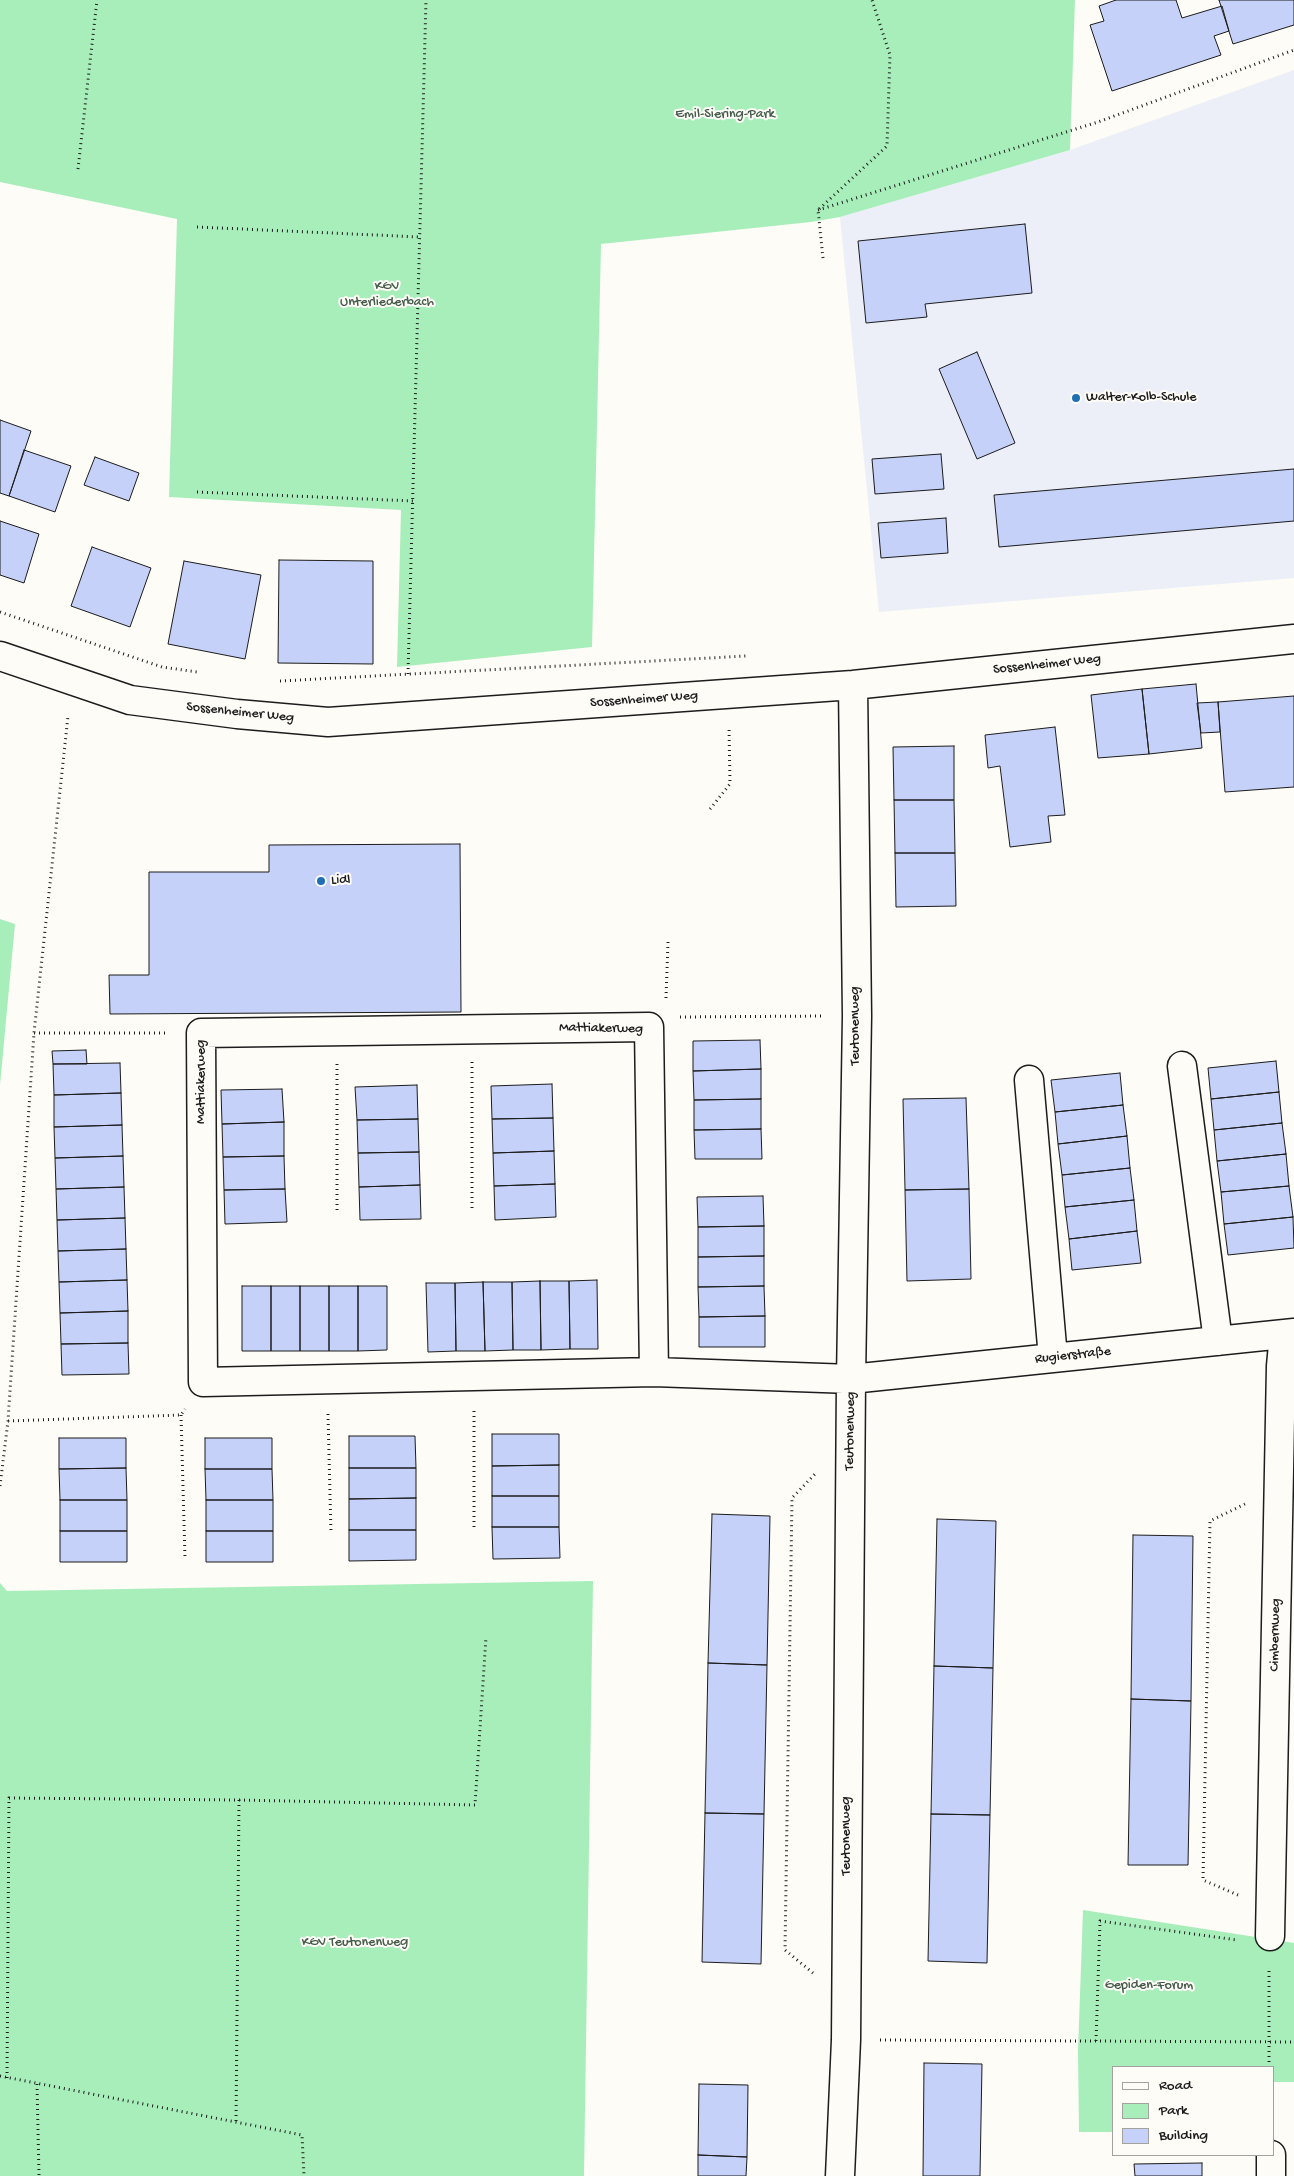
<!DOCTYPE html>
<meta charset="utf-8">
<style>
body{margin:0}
#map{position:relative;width:1294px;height:2176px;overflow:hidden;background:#fdfcf7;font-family:"Gochi Hand",sans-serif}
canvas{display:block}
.legend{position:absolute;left:1112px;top:2066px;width:162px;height:90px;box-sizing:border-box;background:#fdfcf7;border:1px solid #a3a29f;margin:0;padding:6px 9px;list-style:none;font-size:15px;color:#1c1c1c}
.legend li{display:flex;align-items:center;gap:10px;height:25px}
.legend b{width:25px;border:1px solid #a3a29f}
</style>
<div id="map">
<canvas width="1294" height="2176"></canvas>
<ul class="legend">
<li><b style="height:6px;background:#fdfcf7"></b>Road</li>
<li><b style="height:14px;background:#a8eeba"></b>Park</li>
<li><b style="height:14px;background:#c5d1f8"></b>Building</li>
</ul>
</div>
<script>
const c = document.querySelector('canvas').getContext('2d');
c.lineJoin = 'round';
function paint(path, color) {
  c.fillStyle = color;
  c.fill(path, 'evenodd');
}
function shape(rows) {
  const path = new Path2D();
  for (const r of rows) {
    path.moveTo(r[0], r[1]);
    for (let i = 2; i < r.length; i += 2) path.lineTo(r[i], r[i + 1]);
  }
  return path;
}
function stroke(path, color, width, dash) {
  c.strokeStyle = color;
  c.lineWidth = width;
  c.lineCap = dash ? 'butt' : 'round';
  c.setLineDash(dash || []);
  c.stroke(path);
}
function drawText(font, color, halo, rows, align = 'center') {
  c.font = font + ' "Gochi Hand",sans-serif';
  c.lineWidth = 4;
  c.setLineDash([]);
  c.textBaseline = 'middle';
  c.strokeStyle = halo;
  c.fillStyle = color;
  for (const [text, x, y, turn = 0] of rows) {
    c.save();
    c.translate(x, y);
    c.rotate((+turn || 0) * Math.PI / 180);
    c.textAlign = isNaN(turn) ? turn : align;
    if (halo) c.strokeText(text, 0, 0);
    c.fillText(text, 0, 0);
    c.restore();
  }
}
paint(shape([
 [1294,70,1294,578,879,612,840,217,1070,150]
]), '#eceff7');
paint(shape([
 [0,0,1075,0,1070,150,840,217,811,222,601,244,592,647,397,667,401,510,169,497,177,219,0,182],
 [0,919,15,924,0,1085],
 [593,1581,584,2176,0,2176,0,1583,7,1591],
 [1083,1910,1294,1943,1294,2082,1273,2082,1273,2067,1113,2067,1113,2132,1079,2132,1078,2051]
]), '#a8eeba');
const building = shape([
 [1116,0,1176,0,1182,18,1222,6,1229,31,1214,36,1221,55,1112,91,1090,25,1104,21,1099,6,1116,0],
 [1219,0,1294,0,1294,25,1233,44,1219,0],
 [1025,224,1032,293,925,304,927,317,866,323,858,241,1025,224],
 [977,352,1015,443,977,459,939,369,977,352],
 [0,420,31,431,9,496,0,493,0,420],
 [24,450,71,466,55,512,9,496,24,450],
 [941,454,944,489,875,494,872,459,941,454],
 [95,457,139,473,129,501,84,485,95,457],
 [1294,469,1294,521,999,547,994,495,1294,469],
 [946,518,948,553,881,558,878,523,946,518],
 [0,521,39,534,24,583,0,575,0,521],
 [92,547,151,568,130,627,71,606,92,547],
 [279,560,373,561,373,664,278,663,279,560],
 [184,561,261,575,245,659,168,644,184,561],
 [1196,684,1202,748,1149,754,1142,689,1196,684],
 [1142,689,1149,754,1098,758,1091,695,1142,689],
 [1294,696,1294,787,1225,792,1218,702,1294,696],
 [1218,702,1220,732,1201,733,1197,703,1218,702],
 [1055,727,1065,815,1048,816,1051,842,1010,847,1000,766,988,768,985,735,1055,727],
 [954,746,954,800,894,800,893,747,954,746],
 [894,800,954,800,955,853,895,853,894,800],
 [460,844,461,1012,110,1014,109,975,149,975,149,872,269,872,269,845,460,844],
 [895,853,955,853,956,906,896,907,895,853],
 [760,1040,761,1069,693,1071,693,1041,760,1040],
 [86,1050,87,1064,53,1064,52,1051,86,1050],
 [1276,1061,1279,1092,1211,1099,1208,1068,1276,1061],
 [120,1063,121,1093,54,1095,53,1064,120,1063],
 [761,1069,761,1099,694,1100,693,1071,761,1069],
 [1120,1073,1123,1105,1055,1112,1051,1080,1120,1073],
 [552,1084,553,1118,492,1119,491,1086,552,1084],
 [417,1085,418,1119,357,1120,355,1087,417,1085],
 [282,1089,284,1122,222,1124,221,1090,282,1089],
 [1279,1092,1282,1123,1214,1130,1211,1099,1279,1092],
 [121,1093,122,1125,54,1127,54,1095,121,1093],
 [966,1098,969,1189,905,1190,903,1099,966,1098],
 [761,1099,761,1129,694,1130,694,1100,761,1099],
 [1123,1105,1127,1136,1058,1144,1055,1112,1123,1105],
 [553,1118,554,1151,493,1153,492,1119,553,1118],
 [418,1119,419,1152,358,1153,357,1120,418,1119],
 [284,1122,284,1156,223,1157,222,1124,284,1122],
 [1282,1123,1286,1154,1217,1161,1214,1130,1282,1123],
 [122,1125,123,1156,55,1158,54,1127,122,1125],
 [761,1129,762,1159,695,1159,694,1130,761,1129],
 [1127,1136,1130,1168,1062,1175,1058,1144,1127,1136],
 [554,1151,555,1184,494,1186,493,1153,554,1151],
 [419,1152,420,1185,359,1187,358,1153,419,1152],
 [1286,1154,1289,1186,1221,1192,1217,1161,1286,1154],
 [123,1156,124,1187,56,1189,55,1158,123,1156],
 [284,1156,285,1189,224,1190,223,1157,284,1156],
 [1130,1168,1134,1200,1065,1207,1062,1175,1130,1168],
 [555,1184,556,1217,495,1220,494,1186,555,1184],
 [420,1185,421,1219,360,1220,359,1187,420,1185],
 [1289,1186,1293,1217,1224,1224,1221,1192,1289,1186],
 [124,1187,125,1218,57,1220,56,1189,124,1187],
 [285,1189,287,1222,225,1224,224,1190,285,1189],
 [969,1189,971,1279,907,1281,905,1190,969,1189],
 [763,1196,764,1226,698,1227,697,1197,763,1196],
 [1134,1200,1137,1231,1069,1239,1065,1207,1134,1200],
 [1293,1217,1294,1248,1228,1255,1224,1224,1293,1217],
 [125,1218,126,1249,58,1251,57,1220,125,1218],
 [764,1226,764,1256,698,1257,698,1227,764,1226],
 [1137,1231,1141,1263,1072,1270,1069,1239,1137,1231],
 [126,1249,127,1280,59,1282,58,1251,126,1249],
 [764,1256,764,1286,698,1287,698,1257,764,1256],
 [127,1280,128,1311,60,1313,59,1282,127,1280],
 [597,1280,598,1349,570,1349,569,1281,597,1280],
 [540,1281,569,1281,570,1349,541,1350,540,1281],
 [540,1281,541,1350,513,1350,512,1282,540,1281],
 [483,1282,485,1351,456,1351,455,1283,483,1282],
 [483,1282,512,1282,513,1350,485,1351,483,1282],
 [426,1283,455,1283,456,1351,428,1352,426,1283],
 [242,1286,271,1286,271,1351,242,1351,242,1286],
 [271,1286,300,1286,300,1351,271,1351,271,1286],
 [300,1286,329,1286,329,1351,300,1351,300,1286],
 [329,1286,358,1286,358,1351,329,1351,329,1286],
 [358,1286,387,1286,387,1350,358,1351,358,1286],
 [764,1286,765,1316,699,1317,698,1287,764,1286],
 [128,1311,128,1343,61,1344,60,1313,128,1311],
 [765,1316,765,1347,699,1347,699,1317,765,1316],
 [128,1343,129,1374,62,1375,61,1344,128,1343],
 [492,1434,559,1434,559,1465,492,1466,492,1434],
 [349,1436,415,1436,416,1468,349,1468,349,1436],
 [59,1438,126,1438,126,1468,59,1469,59,1438],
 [205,1438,272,1438,272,1469,205,1469,205,1438],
 [559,1465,559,1496,492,1496,492,1466,559,1465],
 [126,1468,127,1500,60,1500,59,1469,126,1468],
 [349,1468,416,1468,416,1498,349,1499,349,1468],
 [205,1469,272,1469,273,1500,206,1500,205,1469],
 [492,1496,559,1496,559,1527,492,1527,492,1496],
 [416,1498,416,1530,349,1530,349,1499,416,1498],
 [60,1500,127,1500,127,1531,60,1531,60,1500],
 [206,1500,273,1500,273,1531,206,1531,206,1500],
 [712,1514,770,1516,767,1665,708,1663,712,1514],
 [937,1519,996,1521,993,1668,934,1666,937,1519],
 [492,1527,559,1527,560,1558,493,1559,492,1527],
 [349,1530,416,1530,416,1560,349,1561,349,1530],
 [60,1531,127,1531,127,1562,60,1562,60,1531],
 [206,1531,273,1531,273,1562,206,1562,206,1531],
 [1133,1535,1193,1536,1191,1701,1131,1699,1133,1535],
 [708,1663,767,1665,764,1814,705,1813,708,1663],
 [934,1666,993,1668,990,1815,931,1814,934,1666],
 [1131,1699,1191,1701,1188,1865,1128,1865,1131,1699],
 [705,1813,764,1814,761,1964,702,1962,705,1813],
 [931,1814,990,1815,987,1963,928,1961,931,1814],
 [924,2063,982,2064,980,2176,923,2176,924,2063],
 [699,2084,748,2085,747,2157,698,2155,699,2084],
 [698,2155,747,2157,746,2176,698,2176,698,2155],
 [1202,2163,1202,2176,1135,2176,1134,2164,1202,2163]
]);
paint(building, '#c5d1f8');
stroke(building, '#1c1c1c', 1);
const minor = shape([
 [0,656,130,700,237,714,328,722,853,685,1294,639],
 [1182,1066,1218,1341],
 [1029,1080,1053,1358],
 [654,1372,649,1027,201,1033,203,1382,654,1372,851,1379,1294,1333],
 [1270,1936,1281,1366,1284,1334],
 [1271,2155,1271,2176],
 [840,2176,846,2040,851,1379,857,1016,853,685]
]);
stroke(minor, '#1c1c1c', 31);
stroke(shape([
 [78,169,97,0],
 [818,210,1098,122,1294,50],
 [197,227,420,237],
 [823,258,818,210,887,146,890,55,872,0],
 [197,492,413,501],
 [0,612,162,667,197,672],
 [408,674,426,0],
 [280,681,746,656],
 [710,809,730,784,729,727],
 [666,998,668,942],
 [680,1017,824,1016],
 [34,1033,168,1033],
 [472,1062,472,1211],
 [337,1064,337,1211],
 [474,1411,474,1527],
 [328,1414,331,1534],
 [181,1415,185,1558],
 [8,1421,181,1415,185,1409],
 [0,1486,8,1421,34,1033,68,716],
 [239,1800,475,1805,486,1637],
 [1238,1895,1203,1880,1210,1521,1245,1504],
 [813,1973,785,1950,792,1498,815,1474],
 [880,2040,1294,2042],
 [1096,2041,1100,1921,1237,1940],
 [1269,2067,1269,1968],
 [0,2076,302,2135,304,2176],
 [7,2078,9,1798,239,1800,236,2122],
 [37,2084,39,2176]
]), '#1c1c1c', 3, [1, 4]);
stroke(minor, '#fdfcf7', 28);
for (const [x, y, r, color] of [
 [1076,398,5,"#1f6fb2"],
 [321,881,5,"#1f6fb2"]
]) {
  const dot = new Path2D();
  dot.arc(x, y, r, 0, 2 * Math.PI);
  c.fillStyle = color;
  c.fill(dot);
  stroke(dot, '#fdfcf7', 2);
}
drawText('14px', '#465b4b', '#fdfcf7', [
 ["Emil-Siering-Park",725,115],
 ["KGV",387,287],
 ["Unterliederbach",387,303],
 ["KGV Teutonenweg",355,1943],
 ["Gepiden-Forum",1149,1986]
]);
drawText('14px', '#1c1c1c', '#fdfcf7', [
 ["Walter-Kolb-Schule",1086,398],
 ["Lidl",331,881]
], 'left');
drawText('14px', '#1c1c1c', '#fdfcf7', [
 ["Sossenheimer Weg",1047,665,-6],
 ["Sossenheimer Weg",644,700,-4],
 ["Sossenheimer Weg",240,713,6],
 ["Teutonenweg",856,1026,-90],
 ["Mattiakerweg",601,1029,1],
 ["Mattiakerweg",202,1082,-90],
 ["Rugierstraße",1073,1356,-6],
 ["Teutonenweg",851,1431,-89],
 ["Cimbernweg",1276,1635,-89],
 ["Teutonenweg",847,1836,-90]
]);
</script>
